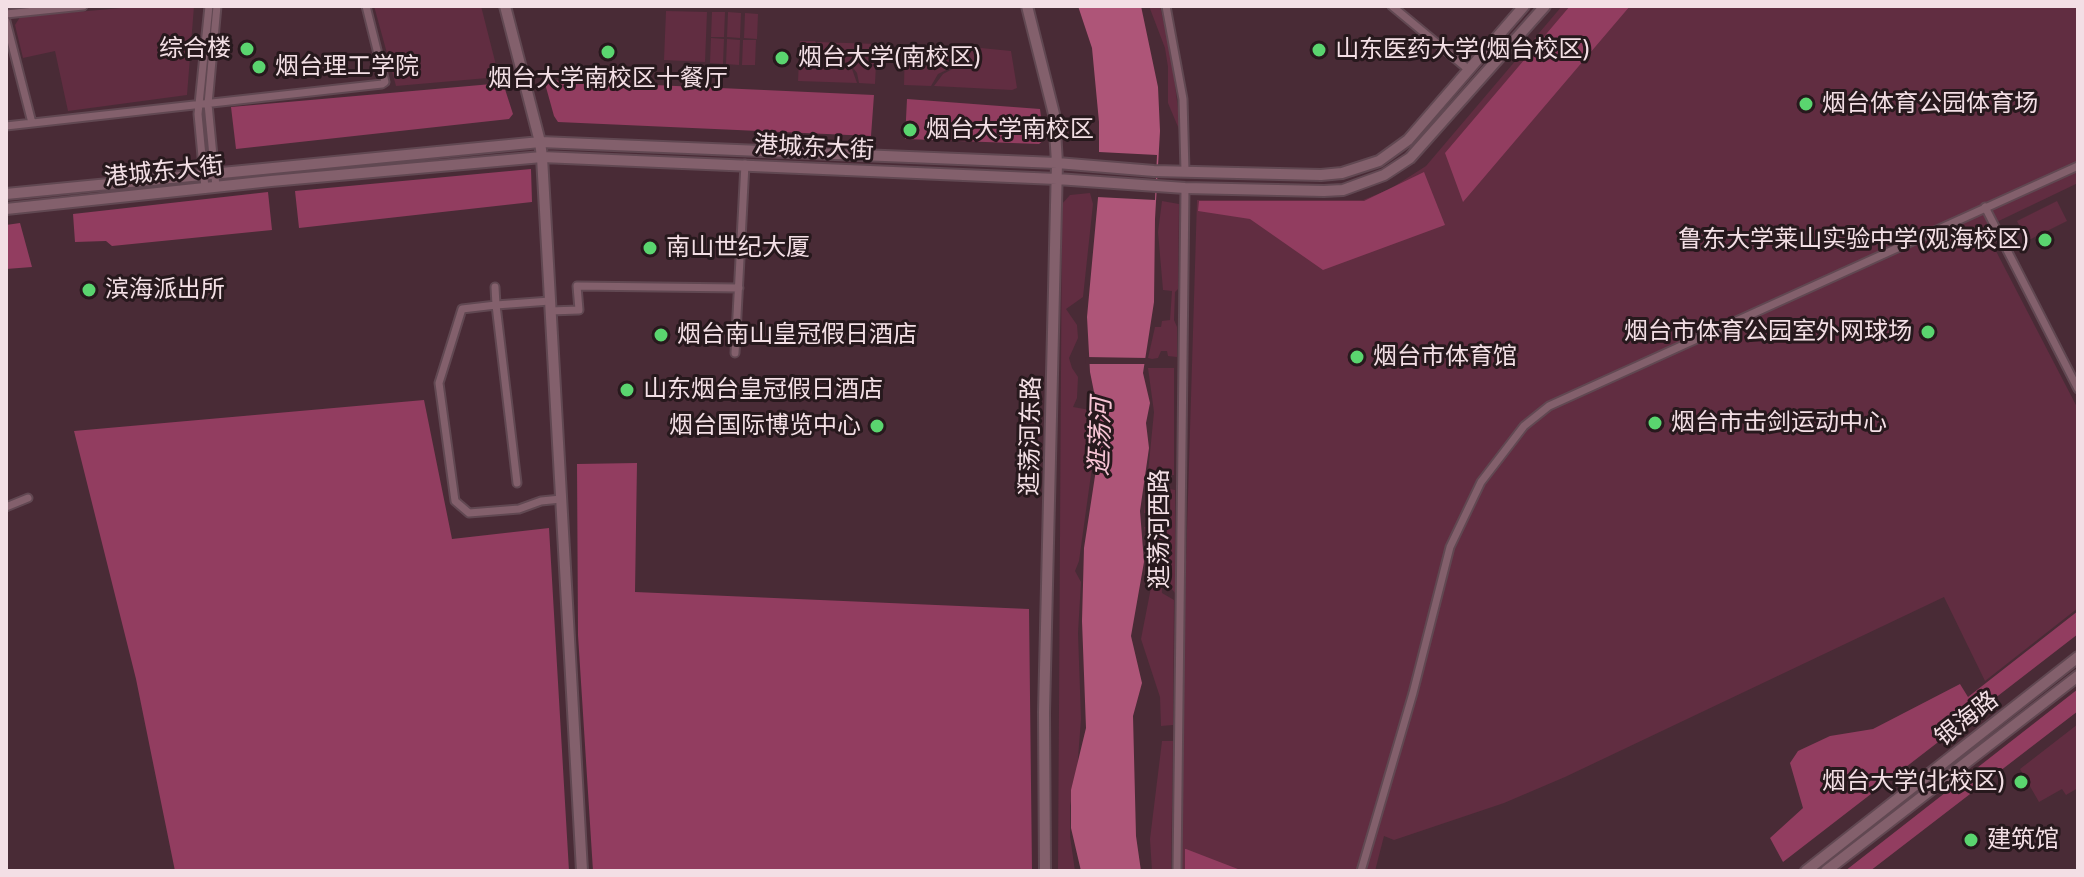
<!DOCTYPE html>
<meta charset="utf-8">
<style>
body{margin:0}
#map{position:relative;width:2084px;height:877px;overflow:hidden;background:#492b36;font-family:Cabin,sans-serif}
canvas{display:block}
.frame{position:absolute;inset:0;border:8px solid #f3dfe5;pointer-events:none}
</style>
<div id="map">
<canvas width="2084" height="877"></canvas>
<div class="frame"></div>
</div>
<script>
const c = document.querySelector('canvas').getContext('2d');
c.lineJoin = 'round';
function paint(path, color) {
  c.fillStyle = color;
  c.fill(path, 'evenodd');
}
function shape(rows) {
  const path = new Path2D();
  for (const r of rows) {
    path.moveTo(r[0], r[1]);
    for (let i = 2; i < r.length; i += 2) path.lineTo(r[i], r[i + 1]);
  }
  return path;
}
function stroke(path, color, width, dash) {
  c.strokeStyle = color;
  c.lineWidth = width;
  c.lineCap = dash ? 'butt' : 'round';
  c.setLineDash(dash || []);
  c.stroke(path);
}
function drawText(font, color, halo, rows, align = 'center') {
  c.font = font + ' Cabin,"Noto Sans SC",sans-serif';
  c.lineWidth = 6;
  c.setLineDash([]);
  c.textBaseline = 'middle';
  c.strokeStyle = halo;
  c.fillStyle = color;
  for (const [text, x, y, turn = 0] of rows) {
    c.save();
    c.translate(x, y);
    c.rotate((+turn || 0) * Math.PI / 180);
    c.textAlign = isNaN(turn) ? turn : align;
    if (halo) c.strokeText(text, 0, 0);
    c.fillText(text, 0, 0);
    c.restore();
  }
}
paint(shape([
 [144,6,194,6,187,95,68,111,55,51,23,58,15,25,20,17],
 [374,6,481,6,499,77,396,86],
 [1149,6,1160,6,1172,60,1181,134,1168,103,1168,67,1165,48],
 [1562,6,2078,6,2078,183,1984,228,2078,409,2078,608,1985,681,1944,597,1565,777,1504,803,1394,840,1384,836,1375,871,1180,871,1185,595,1197,200,1363,200,1390,189,1426,166],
 [666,11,707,12,705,62,664,60],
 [712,12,725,12,724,37,711,37],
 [728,12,741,13,740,38,727,37],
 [745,13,758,14,757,39,744,38],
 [711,38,724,39,723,64,710,63],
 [727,39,740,40,739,65,726,64],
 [743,40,756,40,755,65,742,65],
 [800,41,815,41,824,55,852,69,857,83,798,81],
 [817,42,877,44,875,84,859,83,857,73,851,65,825,54],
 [905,45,969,47,969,50,961,63,938,74,931,86,904,85],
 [971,47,1011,51,1017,88,1012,90,934,86,943,74,964,63],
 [1090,193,1093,204,1083,297,1066,309,1077,325,1078,338,1069,358,1072,368,1078,377,1077,398,1073,407,1090,410,1093,460,1079,561,1075,571,1081,582,1078,633,1081,719,1077,772,1070,806,1070,836,1075,871,1058,871,1062,204,1070,195],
 [1162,201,1179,204,1178,289,1175,292,1174,320,1177,327,1177,357,1168,356,1167,351,1161,351,1158,358,1152,359,1148,358,1155,327,1161,327,1162,321,1170,320,1172,291,1163,290,1158,232],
 [2057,201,2067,221,2027,241,2017,221],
 [1148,368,1174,368,1174,475,1163,475,1162,480,1165,488,1175,490,1175,593,1170,587,1171,579,1161,578,1162,593,1174,600,1173,725,1161,726,1160,697,1141,639,1154,572,1144,527,1155,525,1156,513,1144,513,1154,412],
 [2078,724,2078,788,2066,795,2062,789,2039,802,2020,769],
 [1162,741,1173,741,1171,871,1152,871,1150,839]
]), '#612d41');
paint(shape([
 [1570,6,1630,6,1463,202,1445,153],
 [544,80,874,95,871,136,558,122,554,116],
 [503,83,513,114,509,119,236,149,231,107],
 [907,99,1040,109,1044,140,1039,144,905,139],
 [531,169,532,202,299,228,295,191],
 [1424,172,1445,225,1323,270,1250,219,1198,211,1199,201,1364,201],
 [268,192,272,230,112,246,106,241,75,242,73,214],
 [20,223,32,267,6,269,6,225],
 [424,400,452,539,549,528,569,871,175,871,136,679,74,431],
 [637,463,635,592,1029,609,1032,871,593,871,578,635,577,464],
 [2078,611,2078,634,1783,862,1770,838,1803,808,1790,763,1798,751,1830,736,1873,729,1960,684,1968,697],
 [2078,689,2078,711,1870,871,1845,871],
 [1185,849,1186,849,1243,871,1185,871]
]), '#923d60');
paint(shape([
 [1078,6,1141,6,1158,87,1160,131,1155,219,1154,302,1143,373,1150,403,1146,423,1149,448,1140,511,1144,562,1131,636,1142,683,1133,716,1136,836,1141,871,1081,871,1071,828,1071,790,1086,728,1082,621,1084,548,1097,463,1099,417,1090,372,1087,317,1099,187,1099,122,1092,48]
]), '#ae5578');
paint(shape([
 [1099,152,1157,155,1155,200,1097,197],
 [1085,357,1148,358,1148,364,1086,364]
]), '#492b36');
const street = shape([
 [1166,6,1183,99,1185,171],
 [1392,6,1469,70],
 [6,14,83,6],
 [6,21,32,123],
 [6,126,382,84,385,82,366,6],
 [216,187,208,104,217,6],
 [205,188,198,114,209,6],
 [1985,207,2078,389],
 [495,287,496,305,550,301],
 [550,311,579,310,577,286,739,288],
 [735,353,745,164],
 [517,483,496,305,462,309,439,383,455,501,469,513,519,509,541,501,561,499],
 [6,507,28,498],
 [1177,871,1185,188],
 [1361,871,1413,693,1450,547,1481,482,1524,426,1549,406,2078,166]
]);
const secondary = shape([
 [505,6,540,142,542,157,582,871],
 [1027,6,1054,114,1057,163,1044,712,1045,871],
 [6,194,540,142,1057,163,1154,171,1321,175,1342,173,1379,161,1408,140,1524,6],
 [6,209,271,181,542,157,1057,179,1185,188,1324,191,1343,190,1384,175,1410,158,1545,6],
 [1806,871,2078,657],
 [1826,871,2078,676]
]);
stroke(street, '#614852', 11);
stroke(secondary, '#614852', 14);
stroke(street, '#83606c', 7);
stroke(secondary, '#83606c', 10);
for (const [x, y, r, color] of [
 [247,49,8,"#5ad56f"],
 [1319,50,8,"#5ad56f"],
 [608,52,8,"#5ad56f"],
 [782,58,8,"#5ad56f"],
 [259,67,8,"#5ad56f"],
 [1806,104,8,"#5ad56f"],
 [910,130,8,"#5ad56f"],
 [2045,240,8,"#5ad56f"],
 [650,248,8,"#5ad56f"],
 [89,290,8,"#5ad56f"],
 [1928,332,8,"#5ad56f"],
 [661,335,8,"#5ad56f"],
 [1357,357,8,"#5ad56f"],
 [627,390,8,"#5ad56f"],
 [1655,423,8,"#5ad56f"],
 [877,426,8,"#5ad56f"],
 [2021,782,8,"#5ad56f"],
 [1971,840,8,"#5ad56f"]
]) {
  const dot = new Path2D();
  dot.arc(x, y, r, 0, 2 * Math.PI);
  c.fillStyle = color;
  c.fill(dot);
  stroke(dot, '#27191d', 3);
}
drawText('24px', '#f3dfe5', '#27191d', [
 ["综合楼",231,49,"right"],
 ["山东医药大学(烟台校区)",1335,50],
 ["烟台大学(南校区)",798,58],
 ["烟台理工学院",275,67],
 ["烟台大学南校区十餐厅",608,79,"center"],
 ["烟台体育公园体育场",1822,104],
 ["烟台大学南校区",926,130],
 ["鲁东大学莱山实验中学(观海校区)",2029,240,"right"],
 ["南山世纪大厦",666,248],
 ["滨海派出所",105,290],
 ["烟台市体育公园室外网球场",1912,332,"right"],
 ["烟台南山皇冠假日酒店",677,335],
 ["烟台市体育馆",1373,357],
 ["山东烟台皇冠假日酒店",643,390],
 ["烟台市击剑运动中心",1671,423],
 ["烟台国际博览中心",861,426,"right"],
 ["烟台大学(北校区)",2005,782,"right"],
 ["建筑馆",1987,840]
], 'left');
drawText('24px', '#f3dfe5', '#27191d', [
 ["港城东大街",814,148,3],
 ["港城东大街",164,172,-6],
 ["逛荡河东路",1031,436,-89],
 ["逛荡河西路",1160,529,-90],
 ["银海路",1967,719,-38]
]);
drawText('italic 26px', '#f6c4d4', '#27191d', [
 ["逛荡河",1101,437,-88]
]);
</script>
